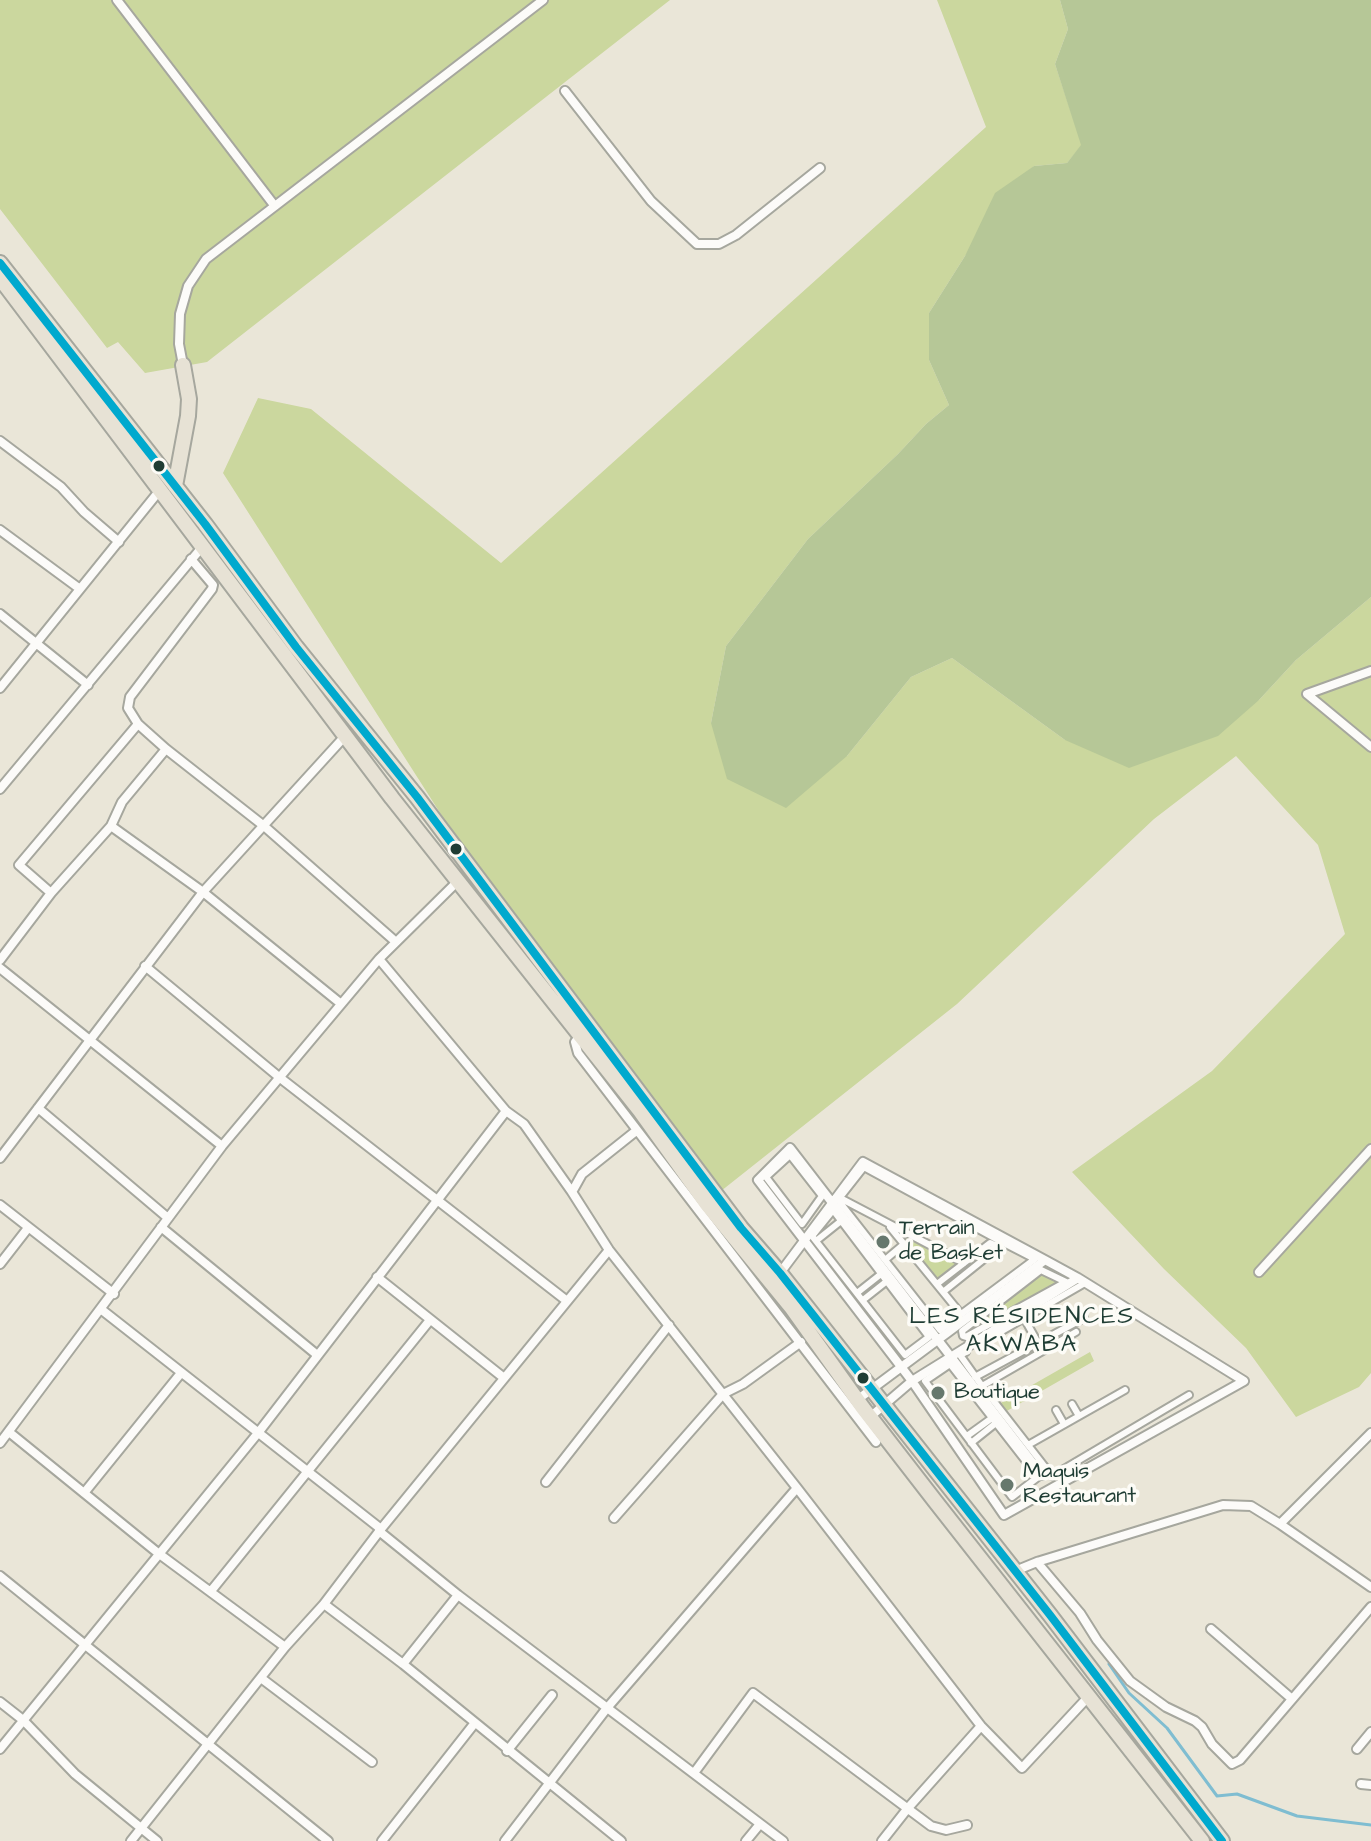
<!DOCTYPE html>
<meta charset="utf-8">
<style>
body{margin:0}
canvas{display:block;background:#eae6d8}
</style>
<canvas width="1371" height="1841"></canvas>
<script>
const c = document.querySelector('canvas').getContext('2d');
c.lineJoin = 'round';
function paint(path, color) {
  c.fillStyle = color;
  c.fill(path, 'evenodd');
}
function shape(rows) {
  const path = new Path2D();
  for (const r of rows) {
    path.moveTo(r[0], r[1]);
    for (let i = 2; i < r.length; i += 2) path.lineTo(r[i], r[i + 1]);
  }
  return path;
}
function stroke(path, color, width, dash) {
  c.strokeStyle = color;
  c.lineWidth = width;
  c.lineCap = dash ? 'butt' : 'round';
  c.setLineDash(dash || []);
  c.stroke(path);
}
function drawText(font, color, halo, rows, align = 'center') {
  c.font = font + ' "Architects Daughter",sans-serif';
  c.lineWidth = 7;
  c.setLineDash([]);
  c.textBaseline = 'middle';
  c.strokeStyle = halo;
  c.fillStyle = color;
  for (const [text, x, y, turn = 0] of rows) {
    c.save();
    c.translate(x, y);
    c.rotate((+turn || 0) * Math.PI / 180);
    c.textAlign = isNaN(turn) ? turn : align;
    if (halo) c.strokeText(text, 0, 0);
    c.fillText(text, 0, 0);
    c.restore();
  }
}
paint(shape([
 [0,0,670,0,207,362,145,373,118,342,107,348,0,209],
 [937,0,1060,0,1068,29,1055,64,1082,145,1067,163,1034,166,965,256,929,313,929,360,949,405,926,424,898,454,808,539,726,646,711,723,847,756,911,677,952,658,1065,740,1259,700,1296,660,1371,597,1371,1373,1359,1387,1296,1417,1246,1348,1164,1269,1072,1172,1212,1071,1345,934,1318,845,1236,756,1154,819,957,1004,716,1195,497,902,223,473,258,398,311,409,501,563,986,127],
 [900,1235,959,1265,937,1282],
 [1043,1273,1061,1282,978,1327,977,1324],
 [1090,1352,1094,1361,1005,1412,999,1404]
]), '#cbd79e');
paint(shape([
 [1060,0,1371,0,1371,597,1296,660,1259,700,1218,736,1129,768,1065,740,952,658,911,677,847,756,786,808,727,779,711,723,726,646,808,539,898,454,926,424,949,405,929,360,929,313,965,256,995,193,1034,166,1067,163,1081,145,1055,64,1068,29]
]), '#b6c797');
stroke(shape([
 [1109,1664,1129,1693,1167,1728,1217,1796,1237,1794,1297,1816,1371,1825]
]), '#7fbdd1', 3);
const pedestrian = shape([
 [790,1155,822,1196,802,1224,766,1177,790,1155],
 [864,1167,1004,1243,1035,1259,940,1330,838,1200,864,1167],
 [840,1198,964,1263],
 [833,1210,929,1337,905,1355,812,1236,833,1210],
 [890,1227,961,1314],
 [816,1241,841,1221],
 [885,1260,904,1244],
 [1041,1270,1066,1282,966,1337,963,1336,962,1331,1041,1270],
 [937,1284,990,1243,999,1247],
 [943,1292,1004,1243],
 [857,1293,881,1274],
 [863,1300,887,1281],
 [1024,1318,1038,1343],
 [983,1342,1085,1283],
 [966,1352,960,1355,982,1386,1076,1332],
 [950,1364,1038,1477,1012,1497,925,1381,950,1364],
 [975,1377,1084,1318],
 [982,1386,1052,1476,1189,1395],
 [1072,1404,1079,1416],
 [1056,1410,1064,1424],
 [967,1436,992,1418],
 [971,1443,996,1423],
 [1028,1445,1125,1390]
]);
const minor = shape([
 [117,0,274,205],
 [565,91,651,201,697,244,719,244,736,235,820,168],
 [183,365,179,344,180,314,188,286,206,259,543,0],
 [0,441,61,487,84,512,119,542],
 [0,530,80,589],
 [191,559,213,585,212,589,130,697,128,708,138,724,166,749,264,826,396,942],
 [0,614,88,685],
 [1371,671,1307,694,1371,747],
 [0,688,160,490],
 [0,789,203,546],
 [111,826,203,892,340,1003],
 [51,893,19,865,138,724],
 [379,959,506,1111,524,1124,572,1192,609,1250,797,1488,981,1726,1022,1768,1089,1696],
 [0,960,51,893,111,826,122,802,166,749],
 [145,966,279,1077,567,1301],
 [0,968,222,1146],
 [580,1035,575,1042,578,1053,876,1442],
 [38,1108,168,1218],
 [0,1158,203,892,346,735],
 [572,1192,582,1174,636,1131],
 [0,1205,114,1294],
 [161,1227,316,1354],
 [0,1264,28,1228],
 [1259,1272,1371,1149],
 [780,1273,863,1162,1045,1260],
 [377,1277,504,1378],
 [102,1310,381,1529],
 [857,1400,1045,1260,1078,1278,912,1381,870,1417],
 [9,1432,158,1553,285,1647],
 [0,1443,222,1146,379,959,458,881],
 [1042,1475,790,1148,758,1180,912,1381,1004,1515,1244,1381,1078,1278],
 [546,1482,669,1325],
 [84,1493,181,1373],
 [614,1518,723,1394,743,1384,801,1342],
 [1280,1524,1371,1587],
 [379,1531,458,1595],
 [1037,1562,1080,1613,1097,1640,1130,1681,1166,1707,1195,1721,1202,1727,1212,1744,1232,1764,1240,1760,1371,1607],
 [1015,1571,1037,1562,1223,1505,1251,1506,1280,1524,1371,1433],
 [0,1576,328,1841],
 [211,1591,430,1320],
 [324,1604,403,1664,621,1841],
 [1211,1629,1292,1699],
 [403,1664,458,1595,783,1841],
 [261,1678,372,1762],
 [0,1702,23,1720,75,1774,157,1841],
 [0,1749,258,1433,506,1111],
 [1357,1749,1371,1732],
 [507,1751,552,1695],
 [694,1773,753,1693,931,1826,946,1830,967,1825],
 [1361,1784,1371,1785],
 [131,1841,285,1647,324,1604,381,1529,609,1250],
 [382,1841,474,1724],
 [505,1841,607,1708,797,1488],
 [746,1841,760,1824],
 [882,1841,908,1808,981,1726]
]);
const primary = shape([
 [0,263,205,524,296,647,417,797,741,1228,780,1273,1050,1615,1222,1841],
 [0,278,392,798,640,1111,706,1203,791,1307,863,1408,935,1501,1202,1841],
 [175,486,188,416,189,399,183,365]
]);
stroke(pedestrian, '#a6a79e', 10);
stroke(minor, '#a6a79e', 12);
stroke(primary, '#a6a79e', 18);
stroke(pedestrian, '#fcfbf9', 6);
stroke(minor, '#fcfbf9', 8);
stroke(primary, '#e7e2d5', 14);
stroke(shape([
 [0,263,205,524,296,647,417,797,741,1228,780,1273,1050,1615,1222,1841]
]), '#00a9ce', 8);
for (const [x, y, r, color] of [
 [159,466,7,"#1f3d34"],
 [456,849,7,"#1f3d34"],
 [883,1242,8,"#66786d"],
 [863,1378,7,"#1f3d34"],
 [938,1393,8,"#66786d"],
 [1007,1485,8,"#66786d"]
]) {
  const dot = new Path2D();
  dot.arc(x, y, r, 0, 2 * Math.PI);
  c.fillStyle = color;
  c.fill(dot);
  stroke(dot, '#fdfcf7', 3);
}
drawText('22px', '#1f3d34', '#fdfcf7', [
 ["Terrain",899,1229],
 ["de Basket",899,1254],
 ["Boutique",954,1393],
 ["Maquis",1023,1472],
 ["Restaurant",1023,1497]
], 'left');
c.letterSpacing = '2px';
drawText('24px', '#1f3d34', '#fdfcf7', [
 ["LES RÉSIDENCES",1022,1318],
 ["AKWABA",1022,1346]
]);
c.letterSpacing = '0px';
</script>
